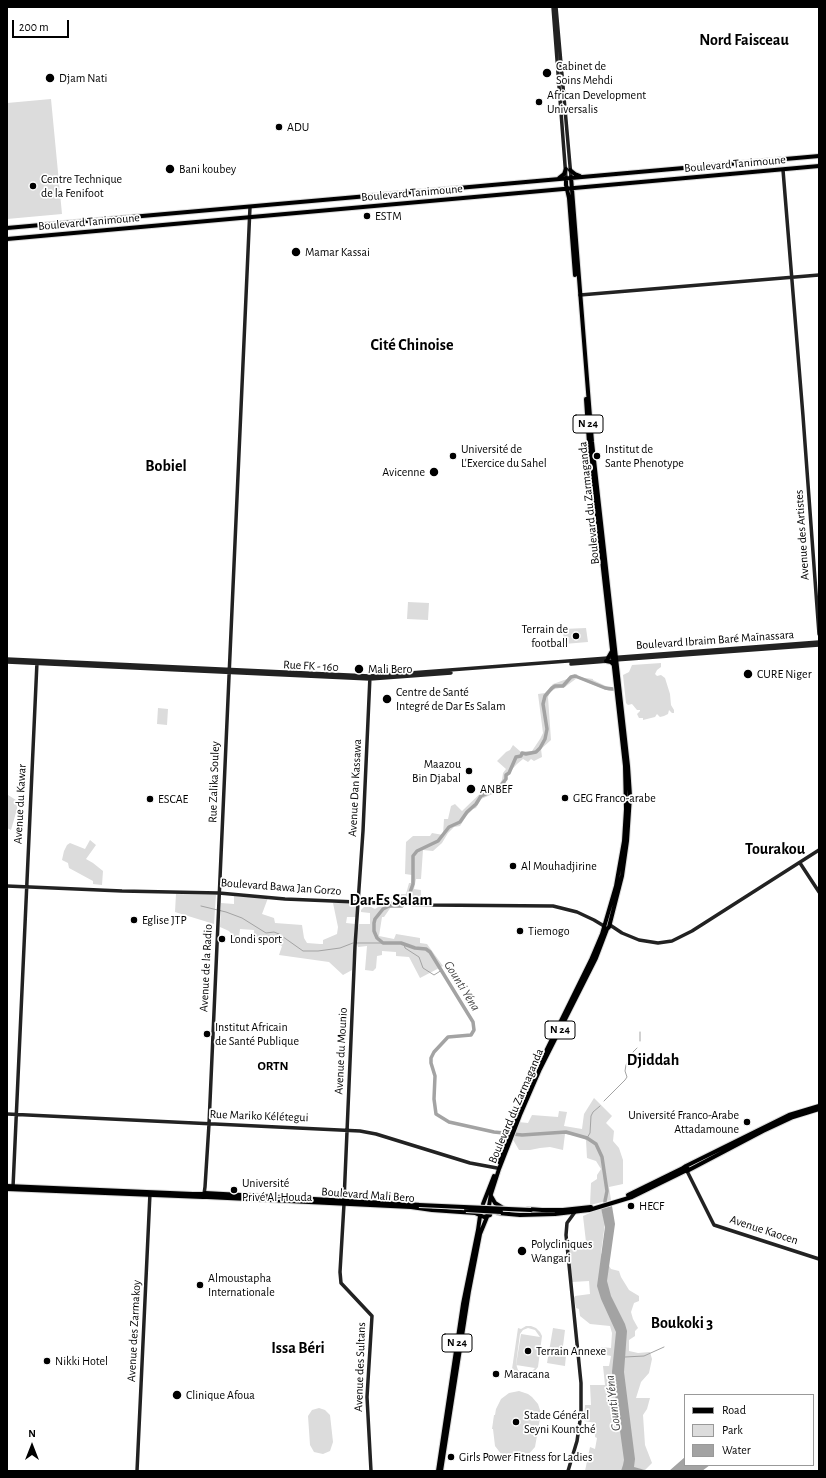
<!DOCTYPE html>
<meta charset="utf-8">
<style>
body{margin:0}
#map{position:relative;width:826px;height:1478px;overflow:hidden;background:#fff;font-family:"Alegreya Sans",sans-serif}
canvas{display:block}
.frame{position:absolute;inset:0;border:8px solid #000;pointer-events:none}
.legend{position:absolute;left:684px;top:1394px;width:130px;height:72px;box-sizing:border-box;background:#fff;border:1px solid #999;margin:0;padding:5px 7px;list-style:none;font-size:12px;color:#000}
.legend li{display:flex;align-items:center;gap:8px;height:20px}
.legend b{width:20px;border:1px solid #999}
.north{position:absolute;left:12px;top:1426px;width:40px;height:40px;-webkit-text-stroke:3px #fff;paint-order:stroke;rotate:0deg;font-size:11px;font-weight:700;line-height:16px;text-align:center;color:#000}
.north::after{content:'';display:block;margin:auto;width:14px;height:18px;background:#000;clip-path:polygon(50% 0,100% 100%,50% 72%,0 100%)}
.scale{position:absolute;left:12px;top:20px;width:57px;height:18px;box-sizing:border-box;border:2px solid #000;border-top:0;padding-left:5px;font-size:12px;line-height:14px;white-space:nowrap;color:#000;-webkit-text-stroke:3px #fff;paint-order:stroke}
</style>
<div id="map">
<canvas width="826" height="1478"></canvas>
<div class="frame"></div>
<ul class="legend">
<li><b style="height:5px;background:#000"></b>Road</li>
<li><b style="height:11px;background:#dcdcdc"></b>Park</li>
<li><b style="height:11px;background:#a3a3a3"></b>Water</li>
</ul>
<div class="north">N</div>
<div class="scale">200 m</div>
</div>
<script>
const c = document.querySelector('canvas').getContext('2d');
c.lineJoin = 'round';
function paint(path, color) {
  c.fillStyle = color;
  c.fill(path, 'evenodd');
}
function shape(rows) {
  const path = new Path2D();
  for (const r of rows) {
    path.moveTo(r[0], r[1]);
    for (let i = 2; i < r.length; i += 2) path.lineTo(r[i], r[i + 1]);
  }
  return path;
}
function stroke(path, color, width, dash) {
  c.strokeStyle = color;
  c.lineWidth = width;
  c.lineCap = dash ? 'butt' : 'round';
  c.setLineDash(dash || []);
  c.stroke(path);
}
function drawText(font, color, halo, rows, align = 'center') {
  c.font = font + ' "Alegreya Sans",sans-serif';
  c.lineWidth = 3.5;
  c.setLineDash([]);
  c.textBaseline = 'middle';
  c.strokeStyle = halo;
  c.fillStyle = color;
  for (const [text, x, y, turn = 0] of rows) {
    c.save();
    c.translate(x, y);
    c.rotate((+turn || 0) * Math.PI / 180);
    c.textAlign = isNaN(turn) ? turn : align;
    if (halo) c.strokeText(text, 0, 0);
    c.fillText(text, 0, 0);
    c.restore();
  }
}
paint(shape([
 [51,99,62,214,7,219,7,103],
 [408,602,429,603,428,620,407,619],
 [586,628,588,642,564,644,563,629],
 [661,663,661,667,657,670,655,674,657,676,661,675,665,678,670,694,671,705,674,710,674,713,672,713,669,710,668,714,664,716,660,717,657,714,655,717,643,720,643,718,639,718,637,714,640,711,640,710,637,710,632,704,628,705,626,703,623,675,629,672,632,665],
 [577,674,578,677,593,679,593,680,610,688,613,691,609,691,577,678,565,687,555,689,550,692,548,697,551,740,541,749,542,757,534,761,531,759,528,762,523,759,517,764,505,777,506,779,506,783,499,793,496,789,502,780,503,773,506,769,497,761,506,752,510,750,513,745,521,752,527,751,532,751,540,739,543,733,538,694,545,693,553,684,567,679,570,676],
 [158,708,168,709,167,725,157,724],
 [488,786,495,793,481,799,476,808,473,809,467,815,460,826,454,827,448,833,442,843,433,851,423,850,421,879,416,879,414,889,421,890,421,898,414,899,410,897,407,902,395,901,395,900,401,900,401,894,406,894,409,883,411,883,412,875,405,874,406,842,413,836,430,836,432,833,443,835,444,819,448,819,451,806,455,804,462,811],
 [8,795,19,802,11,830,7,828],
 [90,840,96,845,86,859,93,863,103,871,102,885,93,884,93,881,69,868,68,863,62,860,64,851,67,845,70,843,85,849],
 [176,894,216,895,214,924,175,912],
 [234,896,268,898,262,914,274,918,275,923,302,925,304,938,307,943,320,944,323,944,323,940,337,934,338,927,333,903,356,903,356,917,347,917,346,923,355,924,352,970,343,975,329,962,279,955,282,946,274,942,254,936,254,930,240,929,239,938,234,937,229,931,220,927,221,903,234,904],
 [383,904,403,905,403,907,391,907,384,917,382,917,379,936,394,939,396,934,420,938,420,943,427,944,443,966,420,978,409,957,396,956,396,952,382,951,382,955,377,956,376,968,373,971,365,970,367,946,358,947,355,939,359,924,370,924,370,913,361,912,361,910,364,907,371,907,375,909],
 [594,1098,612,1116,606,1123,614,1131,613,1141,619,1148,623,1160,623,1184,609,1187,611,1200,590,1205,591,1183,597,1179,597,1175,601,1169,596,1161,587,1158,586,1140,583,1137,565,1134,563,1150,550,1147,540,1148,530,1150,519,1150,512,1138,518,1122,528,1123,532,1115,558,1117,559,1111,567,1112,564,1126,582,1129,584,1114],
 [601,1208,605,1223,601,1253,611,1269,619,1271,621,1277,629,1290,639,1296,639,1301,634,1303,631,1312,633,1319,638,1328,635,1331,635,1336,629,1340,629,1351,638,1353,650,1352,652,1359,649,1373,641,1382,636,1398,650,1398,647,1409,643,1415,645,1445,652,1463,645,1470,635,1468,633,1471,585,1471,590,1447,595,1449,597,1438,595,1437,596,1423,584,1421,585,1405,591,1405,590,1385,605,1385,603,1366,609,1366,611,1356,602,1354,601,1347,611,1348,612,1333,610,1326,590,1324,580,1316,579,1309,576,1308,574,1298,575,1296,590,1294,589,1281,572,1282,567,1245,586,1242,583,1216],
 [526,1326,531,1326,536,1328,540,1332,542,1336,538,1367,534,1372,526,1376,520,1374,512,1369,518,1328,521,1329],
 [528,1328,535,1330,540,1337,521,1334,516,1365,535,1368,530,1373,525,1373,518,1370,516,1364,520,1334,523,1330],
 [553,1328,565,1330,562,1354,566,1355,565,1366,547,1363],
 [519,1391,528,1394,532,1397,538,1404,541,1413,535,1447,527,1456,517,1459,511,1459,502,1455,495,1446,493,1429,492,1429,494,1415,495,1415,496,1409,501,1399,509,1393],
 [319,1408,325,1410,330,1415,333,1442,330,1451,323,1454,314,1452,310,1445,308,1416,312,1410]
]), '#dcdcdc');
paint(shape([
 [612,1206,615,1224,607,1281,611,1296,625,1324,627,1331,624,1372,635,1459,634,1467,645,1470,646,1471,621,1471,623,1465,624,1460,612,1372,616,1332,601,1299,597,1286,605,1227,601,1208],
 [685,1457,685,1465,710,1465,702,1471,669,1471]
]), '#a3a3a3');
stroke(shape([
 [201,906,226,912,242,918,266,933,274,932,279,934,303,951,318,951,340,948,353,943],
 [356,943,383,943],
 [404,944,405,948,419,957,423,968,434,975,442,970],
 [640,1032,640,1041],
 [604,1101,625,1080,627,1077,625,1071,626,1065,633,1052,637,1048],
 [587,1138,590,1133,591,1116,593,1112,600,1106],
 [625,1357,644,1356,664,1347]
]), '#a3a3a3', 1);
stroke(shape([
 [606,1207,605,1201,607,1191,602,1157,596,1144,587,1138,566,1132,522,1135,494,1132,449,1122,436,1114,434,1099,435,1076,431,1063,431,1058,434,1052,448,1037,471,1035,474,1030,473,1022,430,952,426,949,415,948,401,943,383,943,377,938,374,931,374,923,375,919,383,909,389,906,402,906,408,898,413,884,413,856,417,851,438,841,449,827,460,822,467,812,476,804,481,796,498,789,506,779,506,775,509,773,516,757,521,756,522,753,526,754,536,752,540,748,545,739,547,729,543,704,545,696,552,688,555,686,563,686,571,677,575,676,605,688,613,689]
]), '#a3a3a3', 3.5);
const primary = shape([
 [570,170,575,174,580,176],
 [559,178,564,174,566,169],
 [566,178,566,185,569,198,575,275],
 [7,228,819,156],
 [7,239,819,166],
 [608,658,612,651],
 [606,661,611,662,614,665],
 [499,1162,508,1135,525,1094,591,960,602,934,616,886,624,841,626,809,625,766,589,443,586,399],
 [686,1166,789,1115,819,1106],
 [688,1169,686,1166,683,1168,684,1171,687,1171,763,1131,793,1117,819,1109],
 [7,1186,193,1194,204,1194],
 [7,1189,203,1197],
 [207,1194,207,1197,203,1197,203,1194,205,1193,422,1205],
 [628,1195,683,1168],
 [491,1196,495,1203,503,1208],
 [207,1197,411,1207,432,1210,475,1213,484,1217,490,1215,491,1210],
 [483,1204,494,1176],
 [489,1206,491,1194,499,1169,520,1115,540,1069,596,958,607,929,609,927,622,876,627,841,630,796,628,766,592,442,571,177],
 [528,1209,542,1210,563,1210,591,1207],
 [498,1213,520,1215,555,1214,589,1210,632,1197,685,1171],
 [438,1471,463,1304,478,1230,480,1216],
 [441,1471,469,1291,480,1234,487,1217]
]);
stroke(primary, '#dbdbdb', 6);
stroke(shape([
 [553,7,566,178],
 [556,7,571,177],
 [783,170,803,416,819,634],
 [580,295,819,275],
 [7,659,370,676,819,642],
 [615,660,819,645],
 [7,662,370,679,451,673],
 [571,664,609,661],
 [800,863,819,892],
 [7,886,122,891,219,893,285,899,428,905,553,906,577,912,594,920,604,926],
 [610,925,622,933,639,940,658,943,672,941,692,931,819,850],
 [7,1114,360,1131,376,1134,470,1163,497,1168],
 [687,1171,714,1225,819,1259],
 [13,1187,37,662],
 [204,1194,205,1187,209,1124,250,207],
 [344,1201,355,946,363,831,370,676],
 [344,1204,340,1272,341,1283,372,1316,367,1397,371,1471],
 [137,1471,150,1193],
 [568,1471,577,1441,581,1414,581,1383,566,1235,567,1223,575,1212]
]), '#222', 3.5);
stroke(primary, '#000', 4);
const primaryBridge = shape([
 [419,1205,531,1210],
 [466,1210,501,1212]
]);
stroke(primaryBridge, '#dbdbdb', 6, []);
stroke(primaryBridge, '#000', 4);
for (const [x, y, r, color] of [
 [547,73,5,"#000"],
 [50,78,5,"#000"],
 [539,102,4,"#000"],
 [279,127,4,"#000"],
 [170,169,5,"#000"],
 [33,186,4,"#000"],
 [367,216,4,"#000"],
 [296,252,5,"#000"],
 [453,456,4,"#000"],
 [597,456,4,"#000"],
 [434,472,5,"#000"],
 [576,636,4,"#000"],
 [359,669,5,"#000"],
 [748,674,5,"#000"],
 [387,699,5,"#000"],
 [469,771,4,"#000"],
 [471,789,5,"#000"],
 [565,798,4,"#000"],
 [150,799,4,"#000"],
 [513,866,4,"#000"],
 [134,920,4,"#000"],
 [520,931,4,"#000"],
 [222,939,4,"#000"],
 [207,1034,4,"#000"],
 [747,1122,4,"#000"],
 [234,1190,4,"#000"],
 [631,1206,4,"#000"],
 [522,1251,5,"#000"],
 [200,1285,4,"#000"],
 [528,1351,4,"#000"],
 [47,1361,4,"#000"],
 [496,1374,4,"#000"],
 [177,1395,5,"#000"],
 [516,1422,4,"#000"],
 [451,1457,4,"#000"]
]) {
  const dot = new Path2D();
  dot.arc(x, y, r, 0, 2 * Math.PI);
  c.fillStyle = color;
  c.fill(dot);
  stroke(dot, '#fff', 1.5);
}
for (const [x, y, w] of [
 [588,424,30],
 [560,1030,30],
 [457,1343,30]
]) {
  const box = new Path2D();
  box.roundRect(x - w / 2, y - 9, w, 18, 3);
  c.fillStyle = '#fff';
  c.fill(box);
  stroke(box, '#000', 1);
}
drawText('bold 11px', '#000', null, [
 ["N 24",588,424],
 ["N 24",560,1030],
 ["N 24",457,1343]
]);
drawText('12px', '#000', '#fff', [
 ["Cabinet de",556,66],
 ["Soins Mehdi",556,80],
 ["Djam Nati",59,78],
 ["African Development",547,95],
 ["Universalis",547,109],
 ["ADU",287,127],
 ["Bani koubey",179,169],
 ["Centre Technique",41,179],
 ["de la Fenifoot",41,193],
 ["ESTM",375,216],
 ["Mamar Kassai",305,252],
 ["Université de",461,449],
 ["L'Exercice du Sahel",461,463],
 ["Institut de",605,449],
 ["Sante Phenotype",605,463],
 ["Avicenne",425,472,"right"],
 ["Terrain de",568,629,"right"],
 ["football",568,643,"right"],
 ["Mali Bero",368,669],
 ["CURE Niger",757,674],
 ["Centre de Santé",396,692],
 ["Integré de Dar Es Salam",396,706],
 ["Maazou",461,764,"right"],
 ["Bin Djabal",461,778,"right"],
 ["ANBEF",480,789],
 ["GEG Franco-arabe",573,798],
 ["ESCAE",158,799],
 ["Al Mouhadjirine",521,866],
 ["Eglise JTP",142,920],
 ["Tiemogo",528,931],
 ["Londi sport",230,939],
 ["Institut Africain",215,1027],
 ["de Santé Publique",215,1041],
 ["Université Franco-Arabe",739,1115,"right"],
 ["Attadamoune",739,1129,"right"],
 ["Université",242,1183],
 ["Privé Al-Houda",242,1197],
 ["HECF",639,1206],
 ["Polycliniques",531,1244],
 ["Wangari",531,1258],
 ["Almoustapha",208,1278],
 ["Internationale",208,1292],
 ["Terrain Annexe",536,1351],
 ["Nikki Hotel",55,1361],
 ["Maracana",504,1374],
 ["Clinique Afoua",186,1395],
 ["Stade Général",524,1415],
 ["Seyni Kountché",524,1429],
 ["Girls Power Fitness for Ladies",459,1457]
], 'left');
drawText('12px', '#000', '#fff', [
 ["Boulevard Tanimoune",735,164,-5],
 ["Boulevard Tanimoune",412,193,-5],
 ["Boulevard Tanimoune",89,222,-5],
 ["Boulevard du Zarmaganda",589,503,-96],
 ["Avenue des Artistes",802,535,-94],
 ["Boulevard Ibraim Baré Maïnassara",715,640,-4],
 ["Rue FK - 160",311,666,3],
 ["Rue Zalika Souley",214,782,-88],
 ["Avenue Dan Kassawa",355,788,-87],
 ["Avenue du Kawar",20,804,-87],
 ["Boulevard Bawa Jan Gorzo",281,887,4],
 ["Avenue de la Radio",206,968,-87],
 ["Avenue du Mounio",341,1051,-87],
 ["Boulevard du Zarmaganda",516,1106,-67],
 ["Rue Mariko Kélétegui",259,1116,2],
 ["Boulevard Mali Bero",368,1195,4],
 ["Avenue Kaocen",764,1230,18],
 ["Avenue des Zarmakoy",134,1331,-87],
 ["Avenue des Sultans",360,1367,-88]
]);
drawText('italic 13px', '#444', '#fff', [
 ["Gounti Yéna",462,986,58],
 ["Gounti Yéna",613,1403,-97]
]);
drawText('bold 13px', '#000', '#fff', [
 ["ORTN",273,1066]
]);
drawText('bold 16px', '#000', '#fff', [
 ["Nord Faisceau",744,40],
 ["Cité Chinoise",412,345],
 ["Bobiel",166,466],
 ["Tourakou",775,849],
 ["Dar Es Salam",391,900],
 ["Djiddah",653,1060],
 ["Boukoki 3",682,1323],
 ["Issa Béri",298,1348]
]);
</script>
